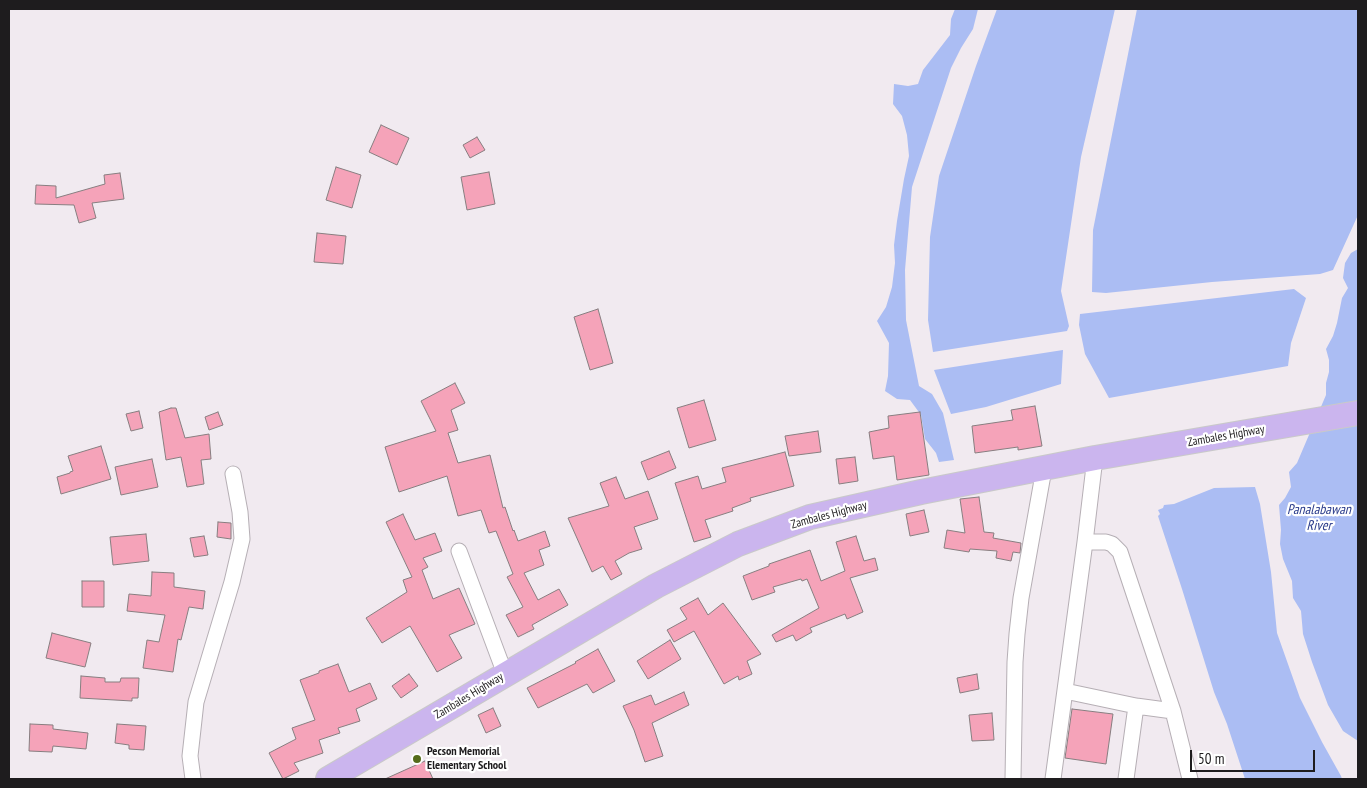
<!DOCTYPE html>
<style>
body{margin:0}
#map{position:relative;width:1367px;height:788px;overflow:hidden;background:#f1eaf0;font-family:"PT Sans Narrow",sans-serif}
canvas{display:block}
.frame{position:absolute;inset:0;border:10px solid #1e1c1e;pointer-events:none}
.scale{position:absolute;left:1190px;top:750px;width:125px;height:22px;box-sizing:border-box;border:2px solid #1e1c1e;border-top:0;padding-left:6px;font-size:15px;line-height:18px;white-space:nowrap;color:#1e1c1e;-webkit-text-stroke:4px #fff;paint-order:stroke}
</style>
<div id="map">
<canvas width="1367" height="788"></canvas>
<div class="frame"></div>
<div class="scale">50 m</div>
</div>
<script>
const c = document.querySelector('canvas').getContext('2d');
c.lineJoin = 'round';
function paint(path, color) {
  c.fillStyle = color;
  c.fill(path, 'evenodd');
}
function shape(rows) {
  const path = new Path2D();
  for (const r of rows) {
    path.moveTo(r[0], r[1]);
    for (let i = 2; i < r.length; i += 2) path.lineTo(r[i], r[i + 1]);
  }
  return path;
}
function stroke(path, color, width, dash) {
  c.strokeStyle = color;
  c.lineWidth = width;
  c.lineCap = dash ? 'butt' : 'round';
  c.setLineDash(dash || []);
  c.stroke(path);
}
function drawText(font, color, halo, rows, align = 'center') {
  c.font = font + ' "PT Sans Narrow",sans-serif';
  c.lineWidth = 4.5;
  c.setLineDash([]);
  c.textBaseline = 'middle';
  c.strokeStyle = halo;
  c.fillStyle = color;
  for (const [text, x, y, turn = 0] of rows) {
    c.save();
    c.translate(x, y);
    c.rotate((+turn || 0) * Math.PI / 180);
    c.textAlign = isNaN(turn) ? turn : align;
    if (halo) c.strokeText(text, 0, 0);
    c.fillText(text, 0, 0);
    c.restore();
  }
}
paint(shape([
 [955,9,978,9,973,29,961,48,951,68,912,187,905,270,906,320,919,386,932,394,943,413,954,460,939,462,936,453,925,439,921,415,910,400,897,399,885,391,888,376,889,343,877,321,886,307,892,287,895,263,894,245,897,221,904,179,909,156,907,135,902,116,893,104,894,84,908,86,918,84,923,70,950,35,951,19],
 [997,9,1115,9,1081,157,1061,291,1069,326,1067,331,933,352,928,320,930,237,939,176,976,66],
 [1137,9,1358,9,1358,215,1333,270,1320,274,1212,282,1106,293,1092,292,1093,230],
 [1358,249,1358,741,1343,731,1328,705,1312,662,1303,634,1301,611,1293,598,1292,581,1283,559,1280,544,1281,530,1279,505,1285,498,1291,487,1289,472,1297,463,1326,395,1326,383,1329,372,1329,360,1326,349,1333,336,1337,323,1342,298,1348,288,1343,278,1345,263,1351,253],
 [1294,289,1306,298,1291,343,1288,366,1109,398,1085,354,1079,325,1080,314],
 [1063,350,1061,384,986,407,951,414,934,370],
 [1255,487,1260,504,1271,572,1277,633,1300,698,1322,742,1341,776,1342,779,1245,779,1227,724,1214,692,1182,589,1158,516,1160,514,1158,510,1163,508,1164,505,1174,504,1214,488]
]), '#abbdf3');
const building = shape([
 [381,125,409,138,397,165,369,152,381,125],
 [477,137,485,150,470,158,463,145,477,137],
 [336,167,361,175,352,208,326,200,336,167],
 [489,172,495,204,467,210,461,177,489,172],
 [120,173,124,199,92,203,96,218,79,223,74,205,35,204,36,185,56,186,56,198,105,184,104,175,120,173],
 [317,233,346,236,343,264,314,262,317,233],
 [598,309,613,363,590,370,574,317,598,309],
 [455,383,465,403,451,410,458,430,448,433,458,463,490,455,503,508,505,507,513,531,514,530,518,541,545,531,550,546,539,550,544,565,524,573,538,600,559,589,568,605,532,625,534,629,518,637,506,615,523,607,507,577,513,574,496,531,489,533,481,510,458,516,447,476,399,492,385,447,436,431,421,401,455,383],
 [704,400,716,440,689,448,677,408,704,400],
 [1035,406,1042,446,1018,450,1018,447,975,453,972,426,1013,420,1011,410,1035,406],
 [171,408,176,408,185,438,209,434,211,459,201,460,204,484,187,487,181,457,166,460,159,412,171,408],
 [139,411,143,428,131,431,126,414,139,411],
 [218,412,223,425,209,430,205,417,218,412],
 [920,412,929,475,897,480,894,456,873,459,869,432,889,428,888,416,920,412],
 [818,431,821,452,789,456,785,436,818,431],
 [101,446,111,479,61,494,57,477,70,473,70,472,73,471,68,456,101,446],
 [669,451,676,468,648,480,641,462,669,451],
 [785,452,794,486,750,498,751,501,732,508,733,511,705,520,711,537,694,542,675,483,698,476,702,489,726,482,722,468,785,452],
 [855,457,858,481,839,484,836,459,855,457],
 [152,459,158,487,121,495,115,467,152,459],
 [616,477,625,499,648,491,658,519,634,527,642,549,629,553,615,561,622,574,611,580,603,566,592,572,568,518,609,506,600,483,616,477],
 [979,497,984,532,994,533,993,538,1021,543,1020,553,1013,552,1011,561,996,558,997,551,970,549,969,552,944,548,947,530,965,533,960,499,979,497],
 [924,510,929,532,910,536,906,514,924,510],
 [403,514,415,540,435,533,442,551,423,558,428,567,422,570,433,599,459,588,475,624,449,635,462,658,437,672,410,626,382,643,366,618,407,592,403,580,412,577,386,522,403,514],
 [218,522,231,523,231,539,217,537,218,522],
 [146,534,149,561,113,565,110,537,146,534],
 [204,536,208,555,194,557,190,538,204,536],
 [856,536,864,561,875,558,878,570,850,578,863,612,847,619,845,614,810,628,812,632,796,641,793,635,776,642,772,635,819,608,807,579,802,581,801,579,773,587,775,592,752,600,743,576,769,566,769,564,810,550,821,581,845,571,836,542,856,536],
 [152,572,174,573,174,587,205,591,203,609,189,607,181,640,178,639,173,672,143,668,147,640,159,642,165,615,127,611,129,594,151,596,152,572],
 [82,581,104,581,104,607,82,607,82,581],
 [698,598,708,615,723,603,761,654,747,661,752,674,739,680,738,676,724,684,694,631,674,642,667,630,687,619,680,608,698,598],
 [52,633,91,643,85,667,46,658,52,633],
 [670,640,681,659,648,679,637,661,670,640],
 [598,649,615,681,593,693,587,684,538,708,527,688,576,663,575,662,598,649],
 [338,664,349,692,370,683,377,699,356,709,360,721,338,728,340,733,319,740,323,753,294,763,299,771,283,779,269,753,296,739,292,728,315,720,300,680,319,673,319,671,338,664],
 [409,674,418,686,401,698,392,686,409,674],
 [977,674,979,689,960,693,957,678,977,674],
 [81,676,105,678,105,682,120,682,121,678,139,678,138,698,132,698,132,701,80,698,81,676],
 [684,692,689,705,652,723,663,756,645,762,634,730,623,706,651,695,655,705,684,692],
 [493,708,501,726,486,733,478,715,493,708],
 [1072,709,1113,714,1106,764,1065,758,1072,709],
 [992,713,994,740,972,741,969,715,992,713],
 [30,724,53,725,53,729,88,733,86,749,53,746,52,752,29,751,30,724],
 [117,724,146,726,144,750,129,749,129,745,115,743,117,724],
 [425,761,433,779,385,779,425,761]
]);
paint(building, '#f5a3b9');
stroke(building, '#877e80', 1);
const minor = shape([
 [1085,542,1106,542,1112,544,1120,552,1173,711,1190,779],
 [459,551,505,674],
 [1065,691,1136,706,1173,711],
 [193,779,190,756,196,702,232,582,242,539,240,512,233,474],
 [1013,779,1015,662,1017,634,1021,598,1044,469],
 [1053,779,1085,542,1095,458],
 [1126,779,1136,706]
]);
const primary = shape([
 [328,779,656,586,738,544,810,517,921,492,1095,458,1358,413]
]);
stroke(minor, '#b6afb5', 17);
stroke(primary, '#c9c9c9', 26);
stroke(minor, '#fff', 15);
stroke(primary, '#cbb5ee', 24);
for (const [x, y, r, color] of [
 [417,759,5,"#556b1a"]
]) {
  const dot = new Path2D();
  dot.arc(x, y, r, 0, 2 * Math.PI);
  c.fillStyle = color;
  c.fill(dot);
  stroke(dot, '#fff', 2);
}
drawText('12px', '#1e1c1e', '#fff', [
 ["Zambales Highway",1226,436,-10],
 ["Zambales Highway",829,515,-15],
 ["Zambales Highway",469,696,-31]
]);
drawText('bold 12px', '#1e1c1e', '#fff', [
 ["Pecson Memorial",427,752],
 ["Elementary School",427,766]
], 'left');
drawText('italic 14px', '#2d3e8c', '#fff', [
 ["Panalabawan",1319,510],
 ["River",1319,526]
]);
</script>
